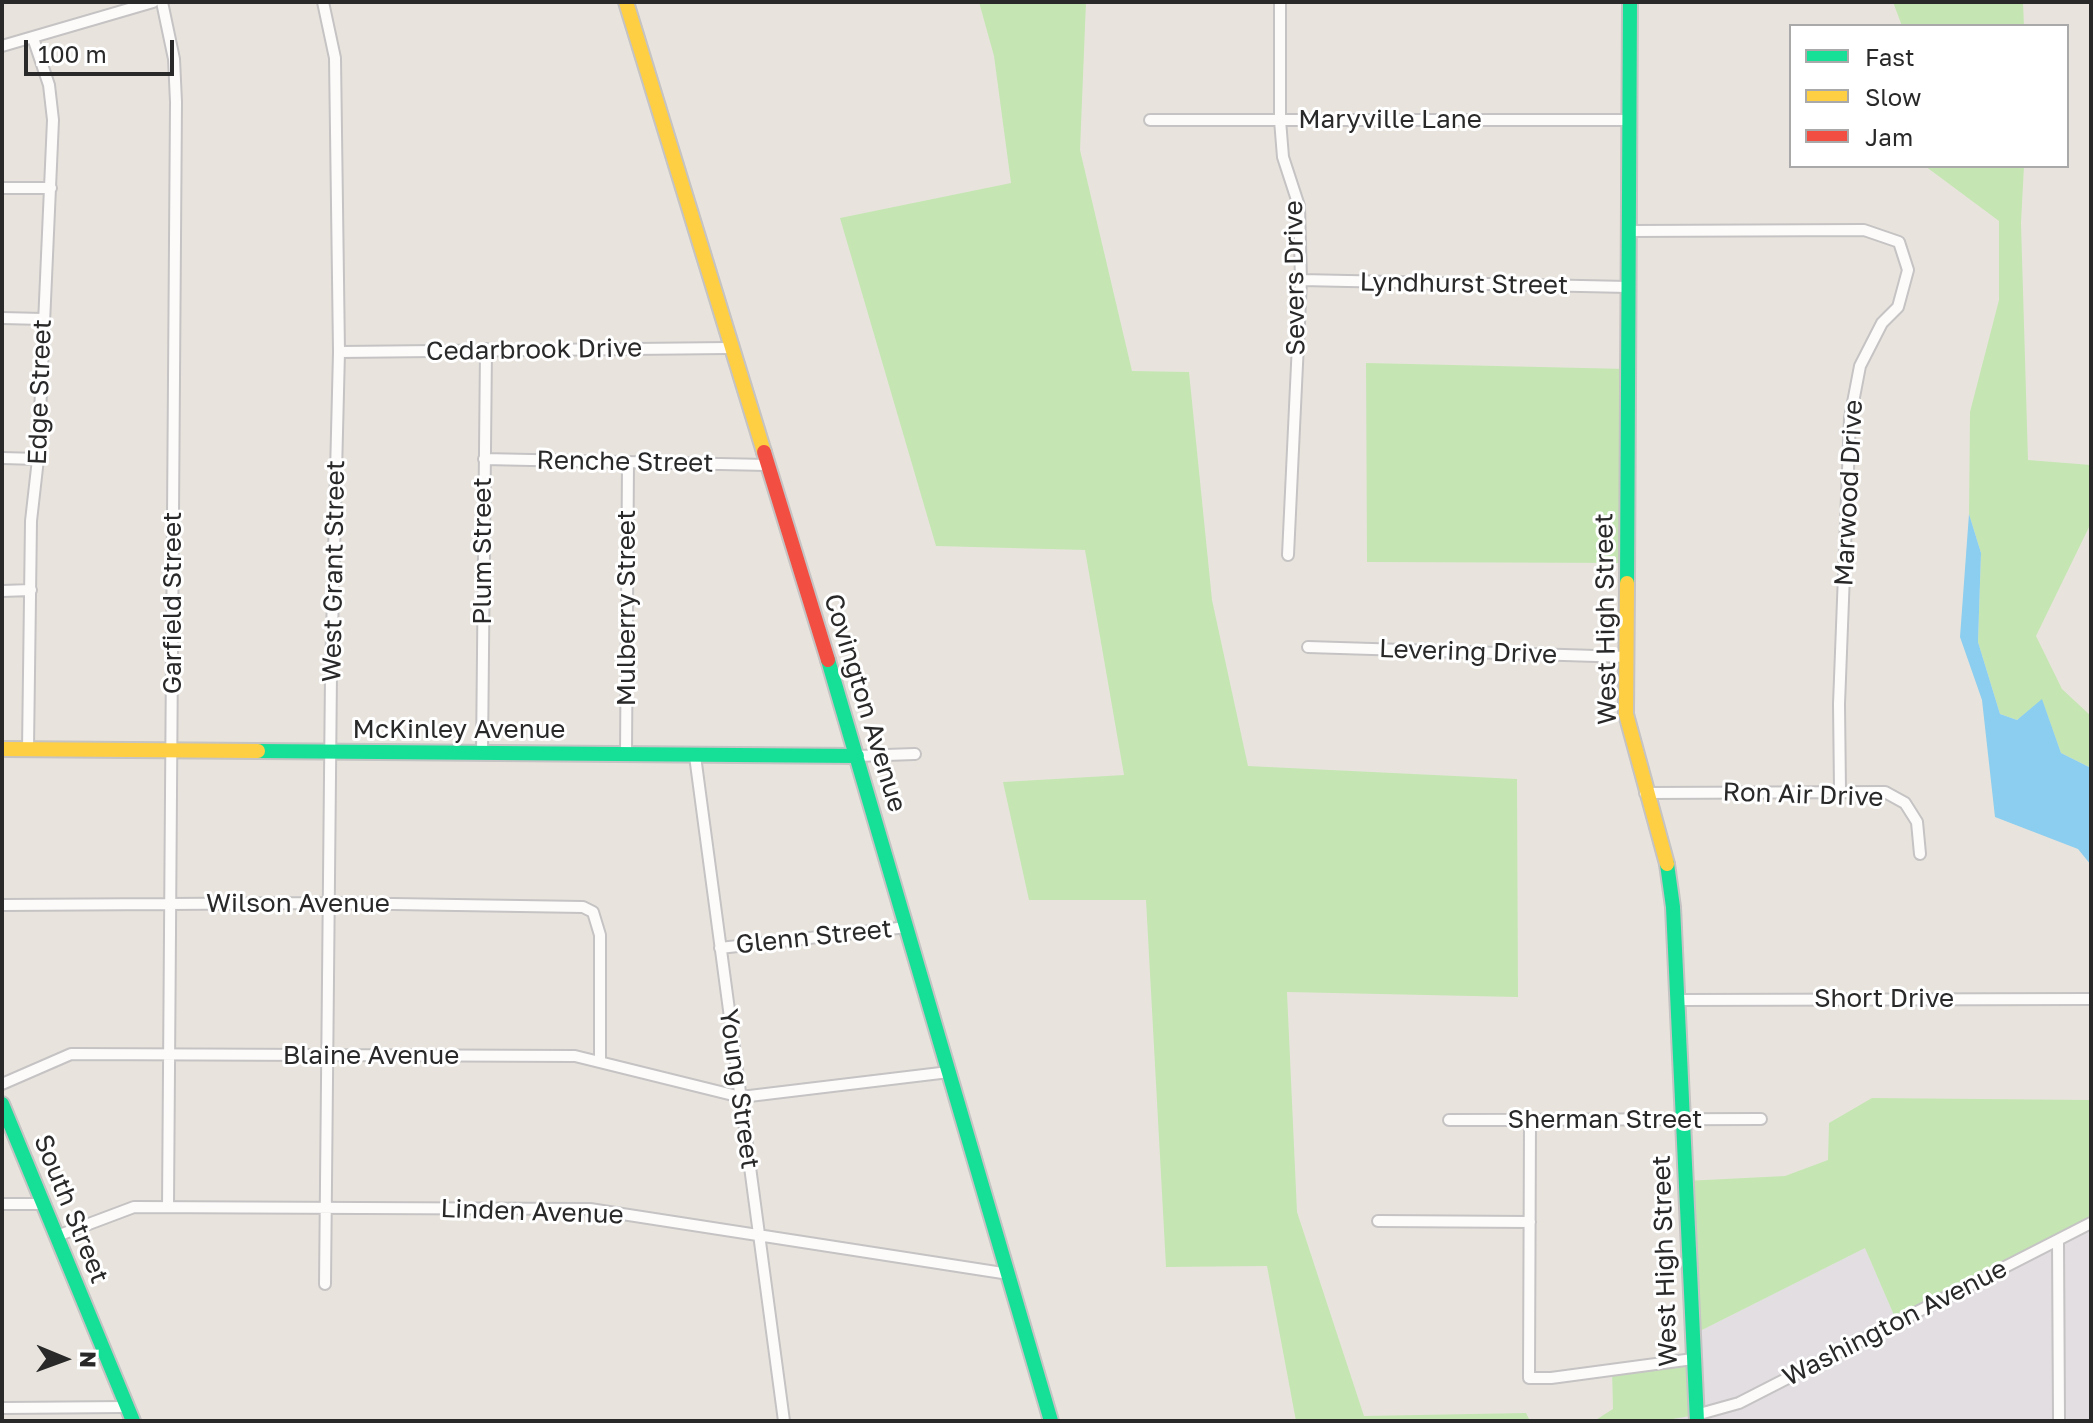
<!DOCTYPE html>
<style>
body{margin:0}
#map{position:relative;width:2093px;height:1423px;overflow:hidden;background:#e8e4dd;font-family:"Golos Text",sans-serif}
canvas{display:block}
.frame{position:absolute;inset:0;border:4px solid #292929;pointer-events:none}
.legend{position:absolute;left:1789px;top:24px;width:280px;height:144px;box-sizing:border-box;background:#fff;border:2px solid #a9a9a9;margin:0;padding:10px 14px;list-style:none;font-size:24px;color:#292929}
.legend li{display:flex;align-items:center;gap:16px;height:40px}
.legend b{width:40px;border:2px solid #a9a9a9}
.north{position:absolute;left:24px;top:1319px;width:80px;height:80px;-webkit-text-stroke:6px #fff;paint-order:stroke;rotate:91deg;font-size:22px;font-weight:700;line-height:32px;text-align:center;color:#292929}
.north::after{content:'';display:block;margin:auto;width:28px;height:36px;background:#292929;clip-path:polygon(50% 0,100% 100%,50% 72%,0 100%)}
.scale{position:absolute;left:24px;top:40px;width:150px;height:36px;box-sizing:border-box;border:4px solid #292929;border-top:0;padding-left:10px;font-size:24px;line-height:28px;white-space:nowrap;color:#292929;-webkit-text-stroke:6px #fff;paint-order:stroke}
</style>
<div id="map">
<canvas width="2093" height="1423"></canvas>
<div class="frame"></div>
<ul class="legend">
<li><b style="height:10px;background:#16e098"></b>Fast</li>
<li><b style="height:10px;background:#ffcf43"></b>Slow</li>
<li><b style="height:10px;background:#f24e42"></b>Jam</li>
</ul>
<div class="north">N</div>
<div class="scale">100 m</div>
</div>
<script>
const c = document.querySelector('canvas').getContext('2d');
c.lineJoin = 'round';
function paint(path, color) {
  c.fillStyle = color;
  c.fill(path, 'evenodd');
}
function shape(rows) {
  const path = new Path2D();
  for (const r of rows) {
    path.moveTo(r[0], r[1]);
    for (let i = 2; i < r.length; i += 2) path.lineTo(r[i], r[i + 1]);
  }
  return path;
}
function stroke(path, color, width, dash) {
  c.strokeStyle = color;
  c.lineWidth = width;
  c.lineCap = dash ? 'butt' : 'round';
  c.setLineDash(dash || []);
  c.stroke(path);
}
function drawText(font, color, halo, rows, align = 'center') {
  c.font = font + ' "Golos Text",sans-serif';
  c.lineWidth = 6;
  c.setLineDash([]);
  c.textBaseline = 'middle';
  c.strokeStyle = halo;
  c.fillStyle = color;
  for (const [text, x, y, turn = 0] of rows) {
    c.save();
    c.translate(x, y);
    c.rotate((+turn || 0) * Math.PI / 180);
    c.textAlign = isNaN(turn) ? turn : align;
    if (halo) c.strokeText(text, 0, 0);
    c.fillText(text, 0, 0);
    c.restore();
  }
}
paint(shape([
 [2091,1223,2091,1421,1661,1421,1696,1414,1692,1335,1865,1248,1897,1322]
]), '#e2dee1');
paint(shape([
 [979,2,1086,2,1080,150,1132,371,1189,372,1212,600,1248,766,1517,779,1518,997,1287,992,1297,1212,1364,1416,1526,1413,1530,1421,1296,1421,1267,1266,1166,1267,1146,900,1029,900,1003,782,1124,775,1085,550,936,546,840,218,1011,183,994,56],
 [1893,2,2023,2,2024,26,1902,26],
 [1925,166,2024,166,2021,223,2028,460,2091,465,2091,523,2036,636,2062,689,2091,716,2091,768,2061,753,2042,700,2017,720,2000,714,1978,642,1981,553,1969,514,1970,412,1999,300,1999,221],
 [1366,363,1628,369,1628,563,1367,562],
 [1872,1098,2091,1100,2091,1223,1897,1322,1865,1248,1692,1335,1685,1181,1785,1176,1828,1160,1829,1123],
 [1693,1359,1696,1415,1661,1421,1594,1421,1613,1409,1612,1370]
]), '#c5e6b3');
paint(shape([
 [1969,514,1981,553,1978,642,2000,714,2017,720,2042,699,2061,753,2091,768,2091,865,2078,849,1995,817,1982,700,1960,637]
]), '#8bceef');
const street = shape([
 [162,2,174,59,176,102,168,1206],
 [323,2,335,58,339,352,331,674,325,1284],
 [1280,2,1280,120,1283,157,1299,206,1301,280,1288,555],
 [2,46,153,2],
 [1150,120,1630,120],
 [2,188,51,188],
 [1629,231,1864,230,1899,242,1908,270,1898,307,1882,323,1860,366,1850,418,1839,704,1840,791],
 [1301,280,1628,287],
 [2,318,43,319],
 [339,352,729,348],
 [2,458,38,459],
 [484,459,767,465],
 [2,591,31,590],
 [1308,647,1628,657],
 [28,749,31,521,38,459,53,120,49,85,33,38],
 [482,753,486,349],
 [626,754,628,462],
 [695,756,784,1421],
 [857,756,915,754],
 [1645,793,1885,792,1905,803,1917,822,1920,854],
 [2,905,330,903,583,907,593,912,600,935,600,1061],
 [720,948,907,927],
 [1678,1000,2091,999],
 [2,1084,71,1054,575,1056,741,1097,949,1072],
 [1530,1119,1529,1378,1551,1378,1693,1359],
 [1449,1120,1761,1119],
 [2,1204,43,1204],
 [1378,1221,1530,1222],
 [57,1236,134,1207,590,1209,1009,1274],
 [2058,1241,2059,1421],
 [2,1408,127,1407],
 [1696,1415,1739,1403,2091,1223]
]);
const fast = shape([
 [1627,583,1630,2],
 [828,660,1051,1421],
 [258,751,857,756],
 [1667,864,1673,907,1697,1421],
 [2,1104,133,1421]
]);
const slow = shape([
 [626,2,764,452],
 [1627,583,1626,714,1667,864],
 [2,749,258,751]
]);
const jam = shape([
 [764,452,828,660]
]);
stroke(street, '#c5c3c3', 14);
stroke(fast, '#c5c3c3', 18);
stroke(slow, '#c5c3c3', 18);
stroke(jam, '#c5c3c3', 18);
stroke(street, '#fcfbfa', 10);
stroke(fast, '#16e098', 14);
stroke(slow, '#ffcf43', 14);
stroke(jam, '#f24e42', 14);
drawText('26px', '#292929', '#fff', [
 ["Maryville Lane",1390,120],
 ["Severs Drive",1295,278,-91],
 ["Lyndhurst Street",1464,284,1],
 ["Cedarbrook Drive",534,350,-1],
 ["Edge Street",40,392,-88],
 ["Renche Street",625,462,1],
 ["Marwood Drive",1849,493,-87],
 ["Plum Street",483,551,-90],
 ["West Grant Street",334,571,-89],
 ["Garfield Street",173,603,-90],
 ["Mulberry Street",627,608,-90],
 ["West High Street",1606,619,-91],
 ["Levering Drive",1468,652,2],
 ["Covington Avenue",865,703,73],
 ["McKinley Avenue",459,730],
 ["Ron Air Drive",1803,795,2],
 ["Wilson Avenue",298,904],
 ["Glenn Street",814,937,-6],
 ["Short Drive",1884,999],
 ["Blaine Avenue",371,1056],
 ["Young Street",739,1089,82],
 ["Sherman Street",1605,1120],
 ["South Street",71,1209,68],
 ["Linden Avenue",532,1212,2],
 ["West High Street",1665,1261,-92],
 ["Washington Avenue",1895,1323,-27]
]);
</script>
